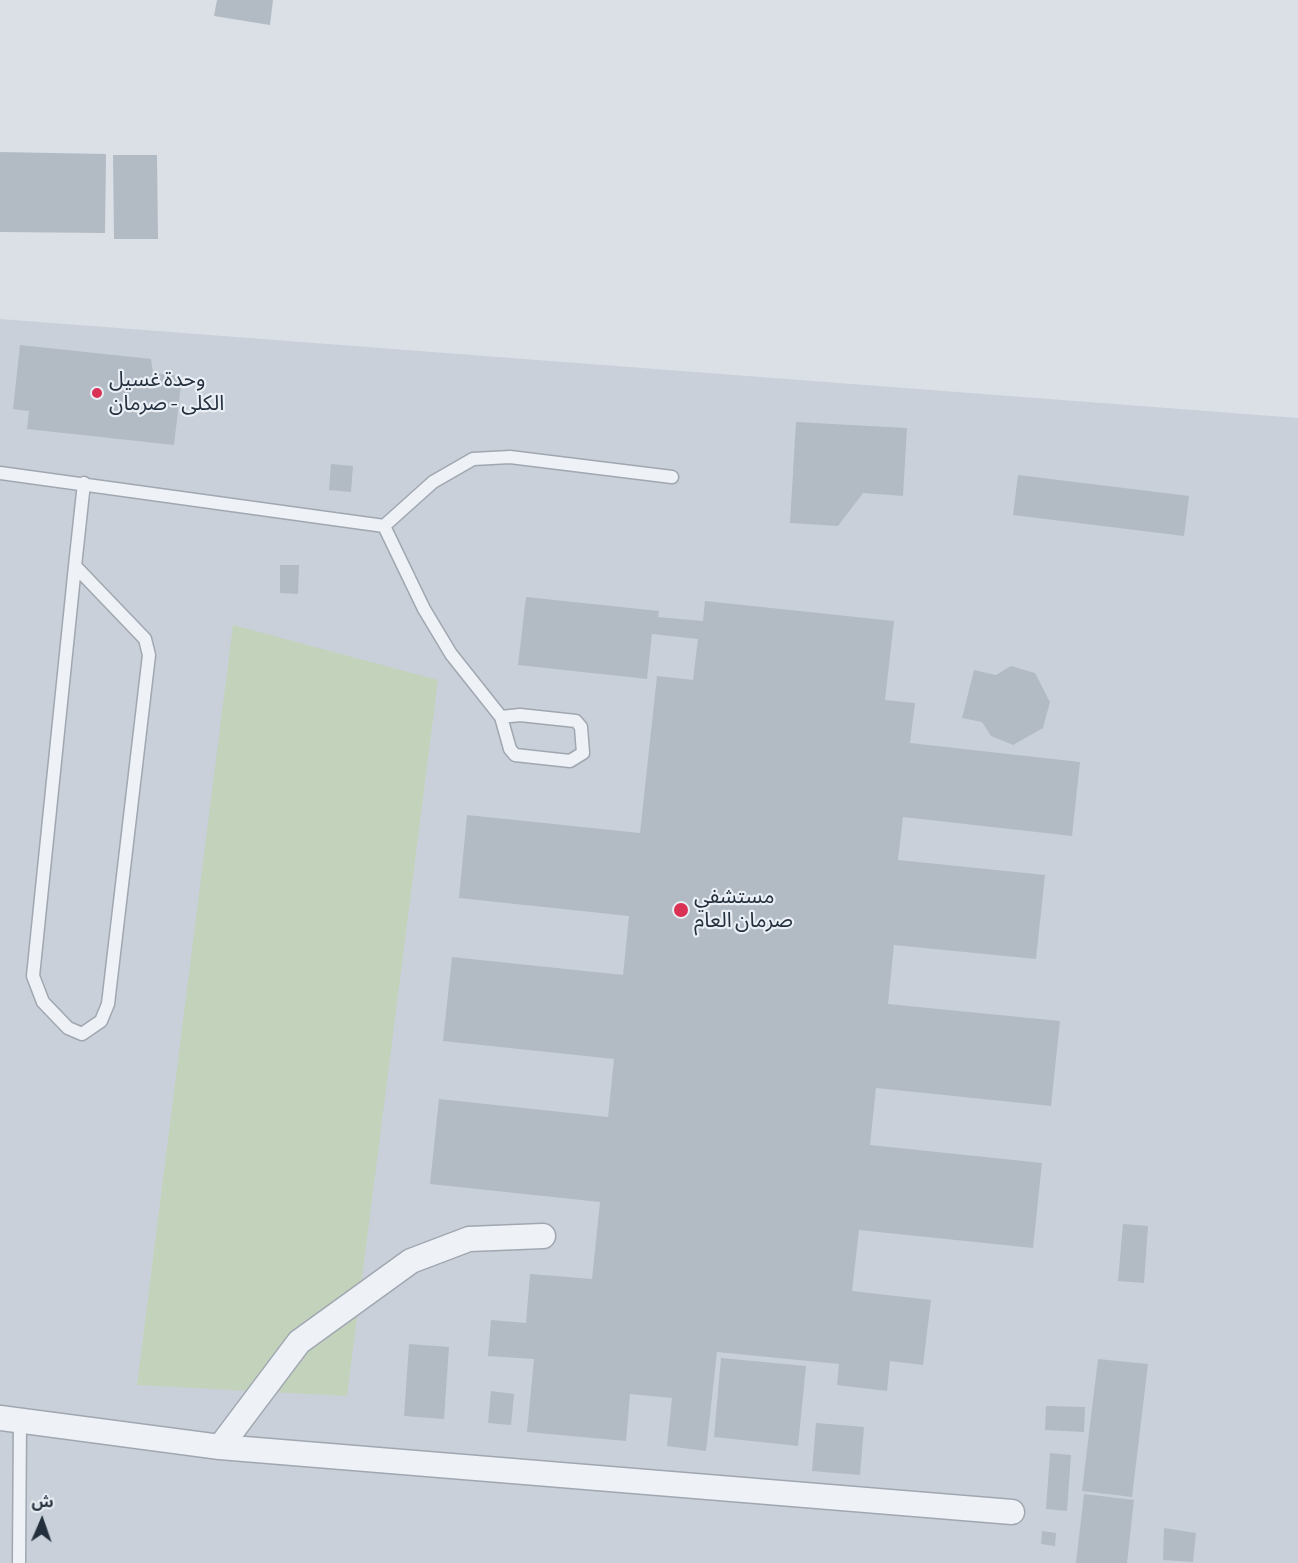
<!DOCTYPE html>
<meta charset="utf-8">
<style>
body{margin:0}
#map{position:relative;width:1298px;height:1563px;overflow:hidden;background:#dbe0e7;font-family:"Sofia Sans Condensed","Noto Sans Arabic",sans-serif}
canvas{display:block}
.north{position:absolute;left:12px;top:1491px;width:60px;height:60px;-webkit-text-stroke:4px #eaeff5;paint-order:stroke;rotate:2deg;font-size:16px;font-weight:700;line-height:24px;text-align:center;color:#242f3e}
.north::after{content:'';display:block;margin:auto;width:21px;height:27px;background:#242f3e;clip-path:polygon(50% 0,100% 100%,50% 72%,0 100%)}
</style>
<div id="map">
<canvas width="1298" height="1563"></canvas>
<div class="north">ش</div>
</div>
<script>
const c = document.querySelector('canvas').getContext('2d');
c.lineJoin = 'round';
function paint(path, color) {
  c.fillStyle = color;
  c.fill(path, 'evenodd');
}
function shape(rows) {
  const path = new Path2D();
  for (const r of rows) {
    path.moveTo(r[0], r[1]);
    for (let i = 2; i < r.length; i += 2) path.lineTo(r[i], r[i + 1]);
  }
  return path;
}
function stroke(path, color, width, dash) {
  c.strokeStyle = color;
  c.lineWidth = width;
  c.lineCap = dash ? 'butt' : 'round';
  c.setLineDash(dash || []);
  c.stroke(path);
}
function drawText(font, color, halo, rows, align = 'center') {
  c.font = font + ' "Sofia Sans Condensed","Noto Sans Arabic",sans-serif';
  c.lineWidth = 4.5;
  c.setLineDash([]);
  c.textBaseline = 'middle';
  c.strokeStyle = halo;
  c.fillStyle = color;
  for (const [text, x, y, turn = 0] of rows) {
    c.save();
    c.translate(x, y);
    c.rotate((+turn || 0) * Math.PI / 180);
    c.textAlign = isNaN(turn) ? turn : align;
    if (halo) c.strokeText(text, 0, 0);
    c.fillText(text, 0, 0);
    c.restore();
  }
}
paint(shape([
 [0,319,1298,418,1298,1563,0,1563]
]), '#c9d0d9');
paint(shape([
 [233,625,438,680,347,1396,137,1385]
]), '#c2d2bb');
paint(shape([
 [217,0,273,0,270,25,214,16],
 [0,152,106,154,105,233,0,232],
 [113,155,157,155,158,239,114,239],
 [20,345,151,359,153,373,182,376,174,445,27,429,29,411,13,409],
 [796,422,907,428,903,496,863,493,838,526,790,523],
 [331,464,353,466,351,492,329,490],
 [1018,475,1189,496,1184,536,1013,515],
 [280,565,299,565,298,594,280,593],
 [526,597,659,611,658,617,703,621,705,601,894,621,885,700,915,703,910,743,1080,762,1072,836,903,817,898,860,1045,875,1036,959,894,945,888,1004,1060,1021,1051,1106,876,1088,870,1145,1042,1163,1033,1248,859,1230,852,1291,931,1300,923,1365,890,1361,887,1391,837,1385,839,1364,717,1352,706,1451,667,1446,672,1398,630,1394,626,1441,527,1432,534,1359,488,1356,491,1320,526,1323,530,1274,592,1279,600,1202,430,1184,439,1099,608,1117,614,1059,443,1041,452,957,623,975,629,916,459,898,467,815,640,833,657,676,693,680,698,639,652,634,647,679,518,665],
 [1011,666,1035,673,1050,702,1043,728,1013,745,991,736,982,722,962,718,974,670,996,675],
 [1123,1224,1148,1226,1144,1283,1118,1281],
 [409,1344,449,1347,444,1419,404,1416],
 [721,1358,806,1366,798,1446,714,1437],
 [1098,1359,1148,1364,1132,1497,1082,1491],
 [491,1391,514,1394,511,1425,488,1423],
 [1046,1406,1085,1407,1084,1432,1045,1430],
 [816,1423,864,1427,860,1475,812,1471],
 [1050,1453,1071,1455,1067,1511,1046,1509],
 [1084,1494,1134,1500,1127,1563,1076,1563],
 [1164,1528,1196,1533,1193,1562,1163,1560],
 [1042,1531,1056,1533,1055,1546,1041,1544]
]), '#b2bac4');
const lane = shape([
 [0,473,384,526,433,482,473,459,510,457,672,477],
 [384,526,424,609,451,654,501,717,510,749,515,755,570,761,583,753,581,727,576,721,520,715,501,717],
 [75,566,145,639,149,655,108,1004,101,1021,82,1034,68,1028,43,1002,33,976,75,566,84,483],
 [19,1563,20,1420]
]);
const street = shape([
 [0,1418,220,1447,1012,1512],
 [220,1447,299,1342,411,1261,469,1239,543,1236]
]);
stroke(lane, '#a0a7b1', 15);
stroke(street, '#a0a7b1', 27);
stroke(lane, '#eef1f5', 12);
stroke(street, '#eef1f5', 24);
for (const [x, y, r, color] of [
 [97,393,6,"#da3254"],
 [681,910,8,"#da3254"]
]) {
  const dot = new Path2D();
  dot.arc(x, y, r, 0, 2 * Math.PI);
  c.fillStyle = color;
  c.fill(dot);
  stroke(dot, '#eaeff5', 2);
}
drawText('21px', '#242f3e', '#eaeff5', [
 ["وحدة غسيل",109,381],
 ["الكلى - صرمان",109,405],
 ["مستشفي",694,898],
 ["صرمان العام",694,922]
], 'left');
</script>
